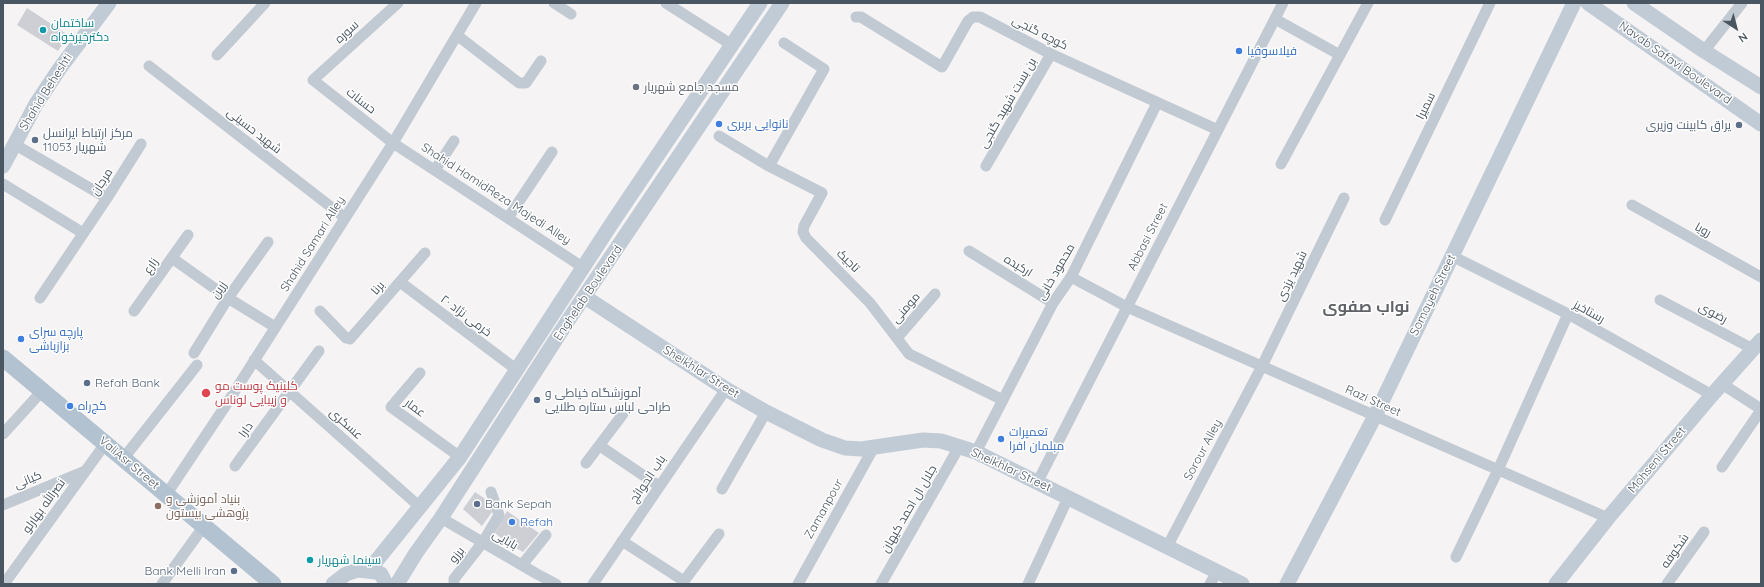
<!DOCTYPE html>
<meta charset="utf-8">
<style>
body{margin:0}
#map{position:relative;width:1764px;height:587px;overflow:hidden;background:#f5f3f3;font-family:Quicksand,sans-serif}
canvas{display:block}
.frame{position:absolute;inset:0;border:4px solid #4a5661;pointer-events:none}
.north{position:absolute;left:1716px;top:8px;width:40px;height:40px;-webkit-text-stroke:3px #fff;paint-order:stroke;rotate:144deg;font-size:11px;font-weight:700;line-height:16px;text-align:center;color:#4a5661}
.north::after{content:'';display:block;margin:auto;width:14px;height:18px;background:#4a5661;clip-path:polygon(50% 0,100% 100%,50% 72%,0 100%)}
</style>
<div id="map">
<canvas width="1764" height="587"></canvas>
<div class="frame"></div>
<div class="north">N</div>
</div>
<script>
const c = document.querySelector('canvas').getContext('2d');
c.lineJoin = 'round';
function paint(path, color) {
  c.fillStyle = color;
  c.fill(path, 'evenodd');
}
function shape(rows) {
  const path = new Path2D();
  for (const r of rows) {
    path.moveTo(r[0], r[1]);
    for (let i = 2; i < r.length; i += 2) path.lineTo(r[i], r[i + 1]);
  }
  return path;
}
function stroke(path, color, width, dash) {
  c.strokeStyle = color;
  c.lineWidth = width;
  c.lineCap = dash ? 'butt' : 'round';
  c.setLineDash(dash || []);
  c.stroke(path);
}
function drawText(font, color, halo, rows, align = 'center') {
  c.font = font + ' Quicksand,Cairo,sans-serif';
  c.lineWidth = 3;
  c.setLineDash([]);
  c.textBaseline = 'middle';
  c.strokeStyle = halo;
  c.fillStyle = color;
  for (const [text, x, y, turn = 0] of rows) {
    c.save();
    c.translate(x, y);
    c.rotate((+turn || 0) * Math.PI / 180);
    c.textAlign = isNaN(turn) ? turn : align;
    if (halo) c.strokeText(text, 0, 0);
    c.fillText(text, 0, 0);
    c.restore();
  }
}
paint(shape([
 [27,8,68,35,58,51,17,25],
 [475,492,484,498,492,512,482,526,463,509],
 [507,511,539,533,523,552,516,548,516,542,510,542,506,536,501,538,495,533]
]), '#cdcfd5');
stroke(shape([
 [398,3,313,80,393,143,584,268],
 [554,3,571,14],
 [666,3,732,45],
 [856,17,861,17,942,67,968,21,973,17,980,17,1051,54,1218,130],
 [1275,19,1340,55],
 [458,36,519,83,526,83,541,61],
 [1704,51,1742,3],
 [217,55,265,3],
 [149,66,344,217],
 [719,136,767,165,822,193,804,226,803,232,806,238,870,303,909,354,1003,400],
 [14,144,107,198],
 [1281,164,1368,3],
 [769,166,824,69,784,43],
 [986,166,1051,54],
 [435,170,454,141],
 [3,184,83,233],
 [1632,205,1761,277],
 [508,218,552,152],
 [1385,220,1490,3],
 [969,251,1053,303],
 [1452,256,1568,314,1712,395],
 [172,258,228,298,275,327],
 [1071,277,1127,307,1608,518],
 [400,282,517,370],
 [40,298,107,198,141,144],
 [1660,300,1753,349],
 [134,311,188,235],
 [320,311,346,338,350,339,425,253],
 [897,338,935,294],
 [194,353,228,298,268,242],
 [254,360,420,507],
 [420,373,391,407,460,457],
 [1722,384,1761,409],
 [3,434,42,391],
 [600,446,659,486],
 [976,452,1053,303,1071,277,1157,103],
 [123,459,197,365],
 [586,463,623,414],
 [235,466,319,351],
 [1722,467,1761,410],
 [1037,483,1283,3],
 [722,489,766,412],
 [166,495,224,408,393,143,476,3],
 [3,505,85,471],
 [441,518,537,574,556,584],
 [622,541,684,581,719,534],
 [1167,547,1262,366,1344,198],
 [1456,557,1498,470,1568,314],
 [522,565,546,535],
 [4,584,105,444],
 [162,584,204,526],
 [454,584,454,579,483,542,499,515,491,492],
 [593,584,726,389],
 [798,584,874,447],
 [881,584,959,447],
 [1028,584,1068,498],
 [1210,584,1217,572],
 [1667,584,1704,532]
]), '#c1cad2', 11);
stroke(shape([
 [1588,3,1761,124],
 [1634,3,1704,51,1761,87],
 [3,166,36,104,60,68,109,3],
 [585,297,726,389,766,412,822,440,845,448,861,449,923,440,941,441,976,452,1242,584],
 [369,570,460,457,612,223,760,3],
 [333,584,346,574,358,570,376,572,381,574,386,584],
 [397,584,416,553,441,518,569,319,782,3],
 [1287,584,1375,416,1574,3],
 [1556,584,1608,518,1712,395,1761,340]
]), '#c1cbd6', 15);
stroke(shape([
 [3,358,273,584]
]), '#b3c2d1', 17);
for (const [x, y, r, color] of [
 [43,30,4,"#0f9aa8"],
 [1239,51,4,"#3f7fe0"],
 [636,87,4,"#6b7280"],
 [719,124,4,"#3f7fe0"],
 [1739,125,4,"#5c6f8a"],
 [35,140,4,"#5c6f8a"],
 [21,339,4,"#3f7fe0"],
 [87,383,4,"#5c6f8a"],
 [206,393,5,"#e0444e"],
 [537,400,4,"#5c6f8a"],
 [70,406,4,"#3f7fe0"],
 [1001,439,4,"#3f7fe0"],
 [477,504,4,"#5c6f8a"],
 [158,506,4,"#8d6e63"],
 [512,522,4,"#3f7fe0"],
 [310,560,4,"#0f9aa8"],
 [234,571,4,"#5c6f8a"]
]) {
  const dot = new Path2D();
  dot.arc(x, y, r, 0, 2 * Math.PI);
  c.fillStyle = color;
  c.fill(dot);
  stroke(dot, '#fff', 1.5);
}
drawText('12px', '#0d838f', '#fff', [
 ["ساختمان",51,23],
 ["دکترخیرخواه",51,37],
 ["سینما شهریار",318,560]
], 'left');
drawText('12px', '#4a5661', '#fff', [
 ["سوره",347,32,-42],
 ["کوچه گنجی",1040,33,27],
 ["Navab Safavi Boulevard",1675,63,35],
 ["Shahid Beheshti",46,92,-58],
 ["حسنات",361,101,38],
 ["بن بست شهید گنجی",1008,103,-60],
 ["سمیرا",1426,106,-64],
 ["شهید حسینی",254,131,38],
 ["مرجان",102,182,-57],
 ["Shahid HamidReza Majedi Alley",496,194,33],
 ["رویا",1703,230,29],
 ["Abbasi Street",1148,237,-63],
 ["Shahid Samari Alley",313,244,-58],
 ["تاجیک",848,261,44],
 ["زارع",151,266,-55],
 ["ارکیده",1018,266,32],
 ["محمود خانی",1056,272,-60],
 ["شهید یزدی",1292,276,-64],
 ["برنا",378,288,-49],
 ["زرین",219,290,-56],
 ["Enghelab Boulevard",588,293,-56],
 ["Somayeh Street",1433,295,-64],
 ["مومنی",906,308,-49],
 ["رستاخیز",1589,312,29],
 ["رضوی",1713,313,28],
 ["خرمی نژاد ۲۰",466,316,37],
 ["Sheikhlar Street",701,372,32],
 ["Razi Street",1373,401,24],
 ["عمار",415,408,36],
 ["عسکری",346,424,42],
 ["دارا",246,430,-54],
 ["Sorour Alley",1203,450,-62],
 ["Mohseni Street",1657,460,-50],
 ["ValiAsr Street",129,463,40],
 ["Sheikhlar Street",1011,470,25],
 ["باب الحوائج",648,479,-56],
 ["کیانی",28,480,-23],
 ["نصرالله بهارلو",44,506,-54],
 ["Zamanpour",824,509,-61],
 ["جلال ال احمد کیهان",909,509,-60],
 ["بابایی",505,540,30],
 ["شکوفه",1675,551,-55],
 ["برزو",457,555,-51]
]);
drawText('12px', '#366cbe', '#fff', [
 ["فیلاسوفیا",1247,51],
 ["نانوایی بربری",727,124],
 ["پارچه سرای",29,332],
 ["بزازباشی",29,346],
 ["کج‌راه",78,406],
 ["تعمیرات",1009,432],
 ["مبلمان افرا",1009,446],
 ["Refah",520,522]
], 'left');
drawText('12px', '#5b616d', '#fff', [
 ["مسجد جامع شهریار",644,87]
], 'left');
drawText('12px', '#4e5e75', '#fff', [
 ["یراق کابینت وزیری",1731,125,"right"],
 ["مرکز ارتباط ایرانسل",43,133],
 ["11053 شهریار",43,147],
 ["Refah Bank",95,383],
 ["آموزشگاه خیاطی و",545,393],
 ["طراحی لباس ستاره طلایی",545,407],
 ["Bank Sepah",485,504],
 ["Bank Melli Iran",226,571,"right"]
], 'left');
drawText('12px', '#be3a42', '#fff', [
 ["کلینیک پوست مو",215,386],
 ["و زیبایی لوناس",215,400]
], 'left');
drawText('12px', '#785e54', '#fff', [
 ["بنیاد آموزشی و",166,499],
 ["پژوهشی بیستون",166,513]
], 'left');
drawText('bold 16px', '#5f6368', '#fff', [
 ["نواب صفوی",1366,307]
]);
</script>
